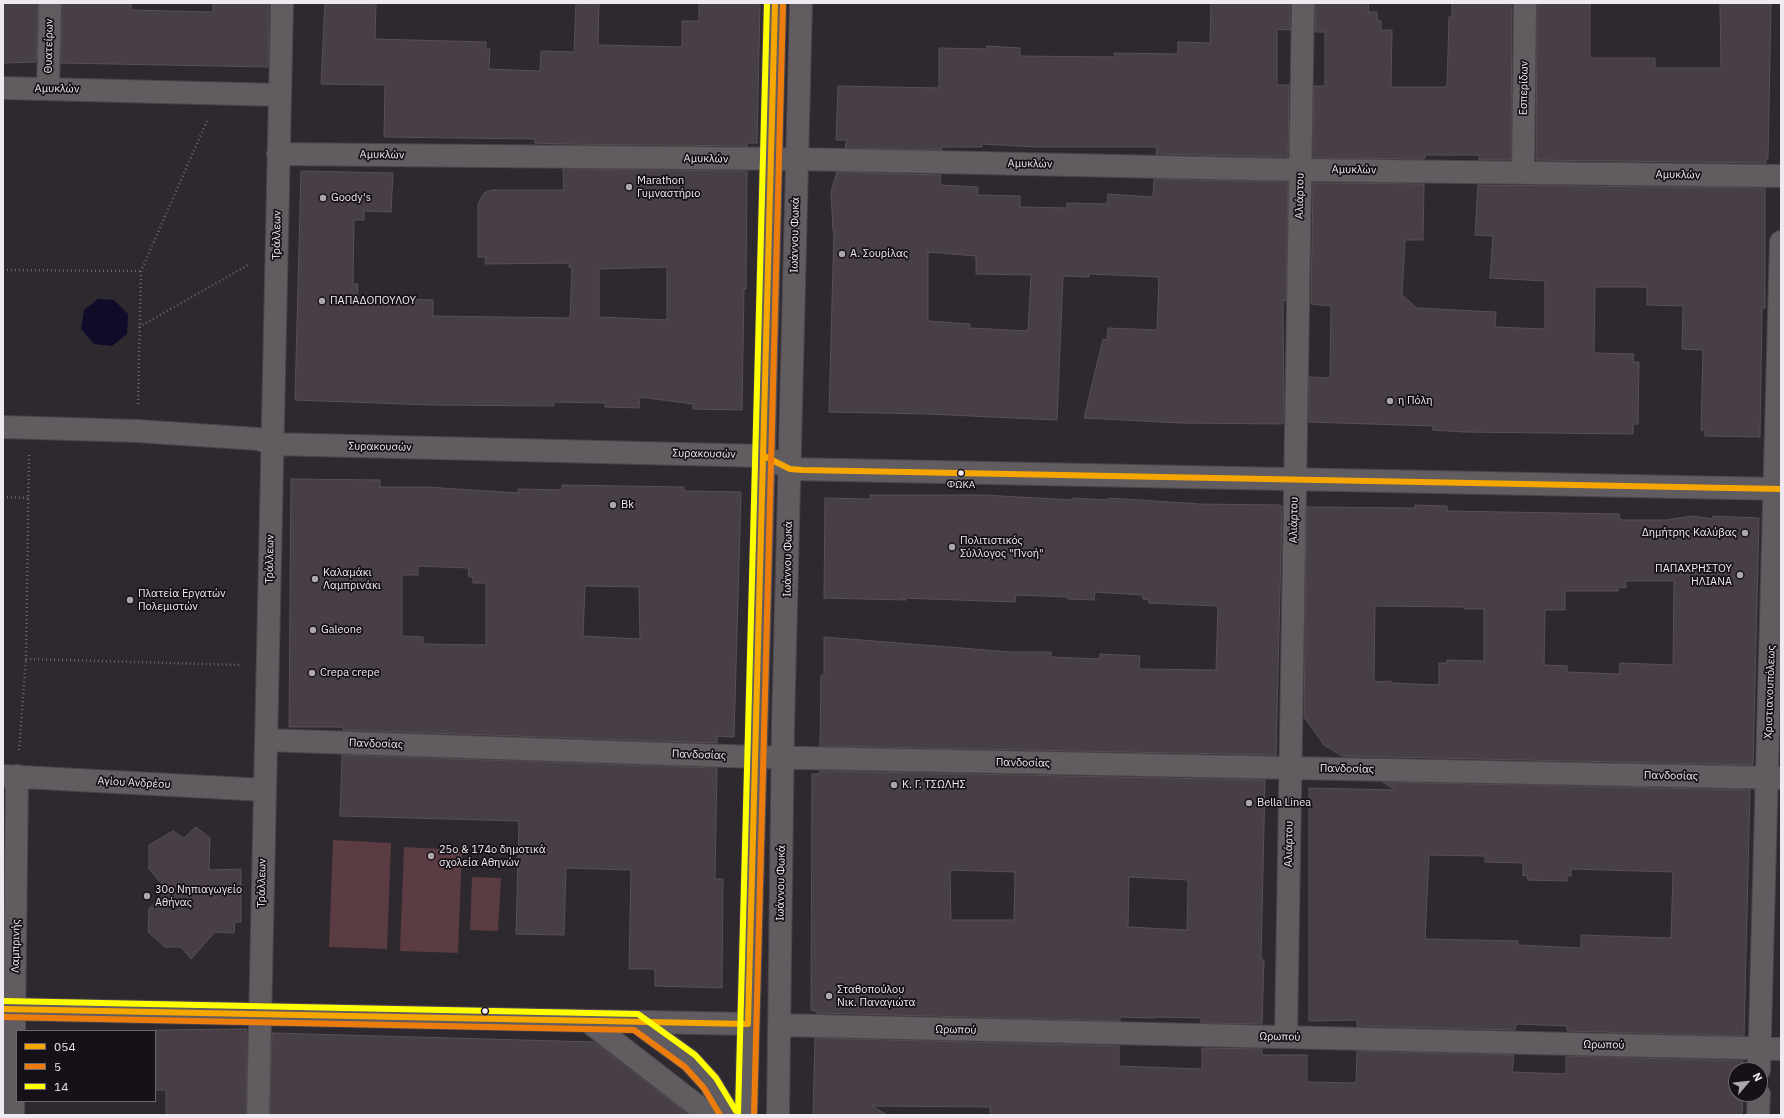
<!DOCTYPE html>
<meta charset="utf-8">
<style>
body{margin:0}
#map{position:relative;width:1784px;height:1118px;overflow:hidden;background:#2e292e;font-family:"IBM Plex Sans",sans-serif}
canvas{display:block}
.frame{position:absolute;inset:0;border:4px solid #f1e9f1;pointer-events:none}
.legend{position:absolute;left:16px;top:1030px;width:140px;height:72px;box-sizing:border-box;background:#161116;border:1px solid #6e676e;margin:0;padding:5px 7px;list-style:none;font-size:12px;color:#f1e9f1}
.legend li{display:flex;align-items:center;gap:8px;height:20px}
.legend b{width:20px;border:1px solid #6e676e}
.north{position:absolute;left:1728px;top:1062px;width:40px;height:40px;box-sizing:border-box;background:#161116;border:1px solid #6e676e;border-radius:50%;rotate:62deg;font-size:11px;font-weight:700;line-height:16px;text-align:center;color:#f1e9f1}
.north::after{content:'';display:block;margin:auto;width:14px;height:18px;background:#ada6ad;clip-path:polygon(50% 0,100% 100%,50% 72%,0 100%)}
</style>
<div id="map">
<canvas width="1784" height="1118"></canvas>
<div class="frame"></div>
<ul class="legend">
<li><b style="height:5px;background:#f7a600"></b>054</li>
<li><b style="height:5px;background:#ec7d0d"></b>5</li>
<li><b style="height:5px;background:#ff0"></b>14</li>
</ul>
<div class="north">N</div>
</div>
<script>
const c = document.querySelector('canvas').getContext('2d');
c.lineJoin = 'round';
function paint(path, color) {
  c.fillStyle = color;
  c.fill(path, 'evenodd');
}
function shape(rows) {
  const path = new Path2D();
  for (const r of rows) {
    path.moveTo(r[0], r[1]);
    for (let i = 2; i < r.length; i += 2) path.lineTo(r[i], r[i + 1]);
  }
  return path;
}
function stroke(path, color, width, dash) {
  c.strokeStyle = color;
  c.lineWidth = width;
  c.lineCap = dash ? 'butt' : 'round';
  c.setLineDash(dash || []);
  c.stroke(path);
}
function drawText(font, color, halo, rows, align = 'center') {
  c.font = font + ' "IBM Plex Sans",sans-serif';
  c.lineWidth = 3.5;
  c.setLineDash([]);
  c.textBaseline = 'middle';
  c.strokeStyle = halo;
  c.fillStyle = color;
  for (const [text, x, y, turn = 0] of rows) {
    c.save();
    c.translate(x, y);
    c.rotate((+turn || 0) * Math.PI / 180);
    c.textAlign = isNaN(turn) ? turn : align;
    if (halo) c.strokeText(text, 0, 0);
    c.fillText(text, 0, 0);
    c.restore();
  }
}
paint(shape([
 [333,840,391,843,387,949,329,947],
 [404,847,462,850,458,953,400,951],
 [472,877,501,878,498,931,470,930]
]), '#5a3c42');
paint(shape([
 [98,299,114,300,128,314,127,334,112,346,94,344,81,329,84,310]
]), '#100b28');
const building = shape([
 [3,3,38,3,36,62,3,63,3,3],
 [62,3,131,3,131,10,213,12,213,3,269,3,268,67,61,63,62,3],
 [325,3,376,3,375,39,486,42,486,49,490,49,489,69,540,71,541,51,574,52,576,3,599,3,598,45,682,47,682,21,699,21,699,3,760,3,757,143,747,143,747,146,562,144,535,143,535,139,384,137,385,85,321,84,325,3],
 [1211,3,1290,3,1290,30,1277,29,1277,85,1289,85,1288,157,1156,154,1157,147,1036,147,982,144,982,147,942,147,941,150,845,148,847,140,836,140,838,86,939,88,939,48,986,49,987,46,1020,48,1020,56,1115,57,1114,53,1178,54,1178,42,1210,43,1211,3],
 [1315,3,1369,3,1368,12,1377,12,1377,20,1381,21,1381,30,1392,30,1391,87,1447,87,1449,17,1452,17,1452,3,1512,3,1511,160,1479,160,1479,155,1425,155,1424,159,1313,158,1314,86,1325,86,1325,32,1315,32,1315,3],
 [1537,3,1590,3,1590,58,1655,58,1655,68,1721,68,1720,3,1771,3,1768,159,1766,159,1766,163,1536,160,1537,3],
 [563,169,747,171,746,289,744,289,742,410,693,409,693,404,640,397,639,408,605,407,605,403,554,402,554,406,431,405,295,400,301,171,393,173,391,212,364,211,364,220,354,220,353,284,358,284,357,298,433,300,433,316,570,318,572,267,569,267,569,263,485,264,486,257,478,257,478,204,484,193,492,190,564,190,563,169],
 [667,267,667,320,599,317,599,269,667,267],
 [837,172,941,175,940,185,978,187,977,195,1020,196,1020,207,1067,208,1067,203,1107,204,1108,194,1153,197,1154,179,1288,182,1286,301,1283,300,1284,422,1282,424,1180,423,1084,418,1103,339,1107,340,1108,328,1157,330,1159,277,1089,274,1089,277,1063,276,1057,420,928,414,829,412,834,231,833,231,831,191,837,172],
 [928,252,976,256,976,274,1031,275,1028,331,970,328,970,324,928,321,928,252],
 [1313,183,1424,184,1423,240,1405,240,1402,295,1417,308,1496,312,1495,327,1545,329,1545,281,1490,278,1493,236,1475,235,1478,185,1765,188,1765,308,1762,308,1760,437,1705,436,1705,430,1701,430,1703,350,1682,349,1683,306,1647,305,1647,287,1595,287,1594,353,1634,354,1633,362,1639,362,1638,424,1633,424,1633,434,1464,432,1433,430,1433,426,1309,422,1309,377,1330,378,1331,306,1311,304,1313,183],
 [291,479,380,480,380,487,426,487,519,493,518,489,562,490,562,485,684,487,684,491,741,492,734,737,717,736,717,743,343,730,343,727,289,727,291,479],
 [418,566,468,568,469,577,473,577,473,583,486,583,486,645,423,644,423,637,402,636,402,575,418,575,418,566],
 [585,586,639,587,640,639,583,636,585,586],
 [870,495,984,495,1072,500,1072,498,1109,500,1109,498,1200,504,1280,505,1282,507,1276,755,820,746,821,675,824,675,824,637,1011,652,1051,652,1051,657,1100,659,1100,654,1140,656,1139,669,1216,670,1218,606,1149,603,1149,600,1143,599,1143,595,1095,592,1094,600,1068,599,1068,597,1016,595,1015,602,902,598,906,600,824,598,825,498,870,499,870,495],
 [1415,505,1447,506,1447,511,1619,514,1620,520,1666,520,1692,516,1713,519,1713,516,1759,518,1753,765,1342,756,1324,745,1304,717,1307,507,1415,508,1415,505],
 [1626,581,1674,581,1673,665,1620,663,1619,674,1567,672,1567,666,1544,665,1545,610,1565,610,1565,591,1618,591,1618,587,1626,588,1626,581],
 [1375,606,1464,607,1464,609,1484,609,1484,661,1447,660,1447,663,1439,663,1439,685,1391,683,1391,681,1374,682,1375,606],
 [342,755,717,768,715,879,723,879,722,988,655,986,655,969,629,969,631,870,566,868,564,935,516,934,519,821,340,816,342,755],
 [820,771,1265,780,1261,960,1264,960,1262,1024,1201,1023,1201,1018,1154,1017,1154,1018,1120,1017,1120,1021,816,1013,816,1011,811,1010,812,774,820,774,820,771],
 [950,870,1015,872,1014,920,951,920,950,870],
 [1129,877,1188,880,1187,930,1128,927,1129,877],
 [1383,782,1750,790,1744,1036,1567,1031,1567,1026,1516,1024,1515,1030,1357,1026,1357,1020,1309,1021,1309,788,1395,790,1383,782],
 [1429,855,1485,856,1485,862,1523,863,1523,876,1527,875,1528,880,1567,881,1567,876,1571,876,1571,869,1673,872,1671,938,1581,935,1581,948,1518,945,1518,941,1425,939,1429,855],
 [196,827,210,838,209,870,241,869,241,922,235,922,234,933,215,932,191,959,181,947,165,947,148,932,149,909,167,890,149,869,149,845,173,831,184,838,196,827],
 [246,1029,247,1032,246,1115,166,1115,166,1090,155,1090,155,1030,246,1029],
 [272,1033,594,1042,689,1115,270,1115,272,1033],
 [815,1038,1119,1046,1119,1066,1202,1069,1202,1048,1262,1049,1262,1055,1307,1055,1307,1082,1356,1083,1357,1051,1514,1055,1512,1072,1566,1074,1566,1056,1743,1061,1743,1070,1736,1070,1736,1094,1743,1094,1742,1115,990,1115,990,1107,872,1106,887,1115,813,1115,815,1038]
]);
paint(building, '#483e45');
stroke(building, '#565154', 1);
const minor = shape([
 [3,88,280,95],
 [48,89,50,3],
 [278,154,797,159,1300,170,1781,176],
 [1523,173,1525,3],
 [3,427,137,431,258,439,272,444,764,456,790,469,1781,489],
 [266,740,756,757,1781,778],
 [3,776,265,790],
 [3,1009,748,1024],
 [589,1022,709,1115],
 [637,1022,690,1061,710,1083,729,1115],
 [779,1025,1781,1049],
 [1286,1037,1303,3],
 [1759,1070,1781,242],
 [13,1115,17,776],
 [258,1115,282,3],
 [746,1115,764,456,775,3],
 [778,1115,783,726,801,3],
 [1758,1115,1759,1094]
]);
stroke(minor, '#4b454b', 24);
stroke(shape([
 [3,270,141,271],
 [139,327,248,265],
 [138,404,141,271,207,121],
 [29,455,26,659,241,665],
 [3,497,29,498],
 [19,750,26,659]
]), '#6a666a', 2.5, [1, 3]);
stroke(minor, '#605c60', 22);
stroke(shape([
 [764,456,790,469,803,470,1781,489],
 [3,1009,748,1024,775,3]
]), '#f7a600', 6);
stroke(shape([
 [3,1017,634,1030,685,1067,704,1088,720,1115],
 [754,1115,783,3]
]), '#ec7d0d', 6);
stroke(shape([
 [3,1001,638,1014,695,1055,716,1078,736,1111],
 [738,1115,767,3]
]), '#ff0', 6);
for (const [x, y, r, color] of [
 [629,187,4,"#ada6ad"],
 [323,198,4,"#ada6ad"],
 [842,254,4,"#ada6ad"],
 [322,301,4,"#ada6ad"],
 [1390,401,4,"#ada6ad"],
 [961,473,3.5,"#f1e9f1"],
 [613,505,4,"#ada6ad"],
 [1745,533,4,"#ada6ad"],
 [952,547,4,"#ada6ad"],
 [1740,575,4,"#ada6ad"],
 [315,579,4,"#ada6ad"],
 [130,600,4,"#ada6ad"],
 [313,630,4,"#ada6ad"],
 [312,673,4,"#ada6ad"],
 [894,785,4,"#ada6ad"],
 [1249,803,4,"#ada6ad"],
 [431,856,4,"#ada6ad"],
 [147,896,4,"#ada6ad"],
 [829,996,4,"#ada6ad"],
 [485,1011,3.5,"#f1e9f1"]
]) {
  const dot = new Path2D();
  dot.arc(x, y, r, 0, 2 * Math.PI);
  c.fillStyle = color;
  c.fill(dot);
  stroke(dot, '#161116', 1.5);
}
drawText('10px', '#f1e9f1', '#161116', [
 ["ΦΩΚΑ",961,485]
]);
drawText('11px', '#f1e9f1', '#161116', [
 ["Θυατείρων",49,46,-89],
 ["Εσπερίδων",1524,88,-89],
 ["Αμυκλών",57,89,1],
 ["Αμυκλών",382,155,1],
 ["Αμυκλών",706,159,1],
 ["Αμυκλών",1030,164,1],
 ["Αμυκλών",1354,170,1],
 ["Αμυκλών",1678,175,1],
 ["Αλιάρτου",1300,196,-89],
 ["Τράλλεων",277,235,-89],
 ["Ιωάννου Φωκά",795,235,-89],
 ["Συρακουσών",380,447,1],
 ["Συρακουσών",704,454,1],
 ["Αλιάρτου",1294,520,-89],
 ["Τράλλεων",270,559,-89],
 ["Ιωάννου Φωκά",788,559,-89],
 ["Χριστιανουπόλεως",1770,692,-88],
 ["Πανδοσίας",376,744,2],
 ["Πανδοσίας",699,755,2],
 ["Πανδοσίας",1023,763,1],
 ["Πανδοσίας",1347,769,1],
 ["Πανδοσίας",1671,776,1],
 ["Αγίου Ανδρέου",134,783,3],
 ["Αλιάρτου",1289,844,-89],
 ["Τράλλεων",262,883,-89],
 ["Ιωάννου Φωκά",781,883,-89],
 ["Λαμπρινής",16,946,-89],
 ["Ωρωπού",956,1030,1],
 ["Ωρωπού",1280,1037,1],
 ["Ωρωπού",1604,1045,1]
]);
drawText('11px', '#f1e9f1', '#161116', [
 ["Marathon",637,181],
 ["Γυμναστήριο",637,194],
 ["Goody's",331,198],
 ["Α. Σουρίλας",850,254],
 ["ΠΑΠΑΔΟΠΟΥΛΟΥ",330,301],
 ["η Πόλη",1398,401],
 ["Bk",621,505],
 ["Δημήτρης Καλύβας",1737,533,"right"],
 ["Πολιτιστικός",960,541],
 ["Σύλλογος \"Πνοή\"",960,554],
 ["ΠΑΠΑΧΡΗΣΤΟΥ",1732,569,"right"],
 ["ΗΛΙΑΝΑ",1732,582,"right"],
 ["Καλαμάκι",323,573],
 ["Λαμπρινάκι",323,586],
 ["Πλατεία Εργατών",138,594],
 ["Πολεμιστών",138,607],
 ["Galeone",321,630],
 ["Crepa crepe",320,673],
 ["Κ. Γ. ΤΣΩΛΗΣ",902,785],
 ["Bella Linea",1257,803],
 ["25ο & 174ο δημοτικά",439,850],
 ["σχολεία Αθηνών",439,863],
 ["30ο Νηπιαγωγείο",155,890],
 ["Αθήνας",155,903],
 ["Σταθοπούλου",837,990],
 ["Νικ. Παναγιώτα",837,1003]
], 'left');
</script>
